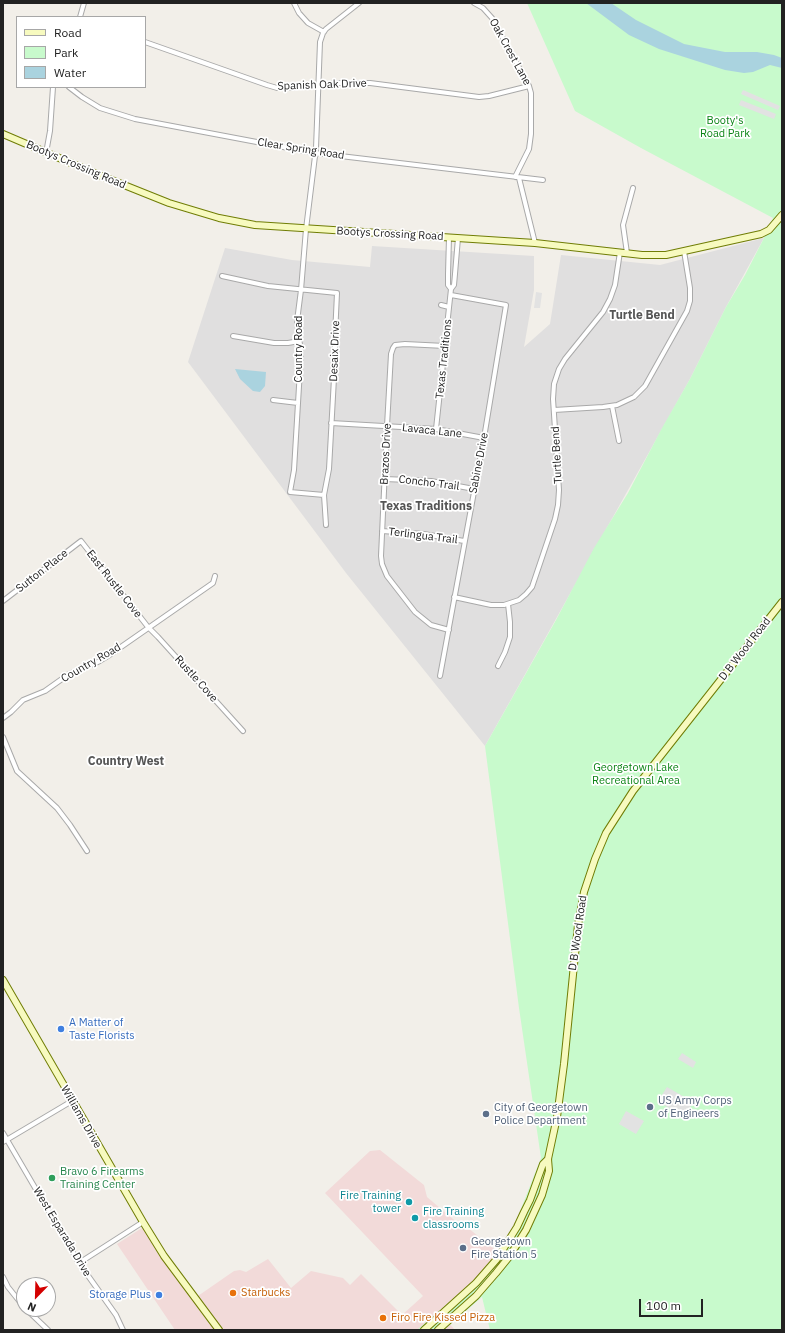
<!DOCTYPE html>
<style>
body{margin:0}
#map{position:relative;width:785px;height:1333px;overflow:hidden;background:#f2efe9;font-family:"IBM Plex Sans",sans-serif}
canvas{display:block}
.frame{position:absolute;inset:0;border:4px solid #222;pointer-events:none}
.legend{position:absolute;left:16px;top:16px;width:130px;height:72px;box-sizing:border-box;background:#fff;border:1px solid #a7a7a7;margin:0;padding:5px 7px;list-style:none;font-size:12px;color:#222}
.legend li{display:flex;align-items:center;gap:8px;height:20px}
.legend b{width:20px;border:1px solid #a7a7a7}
.north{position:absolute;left:16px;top:1277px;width:40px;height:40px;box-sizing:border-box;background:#fff;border:1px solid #a7a7a7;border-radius:50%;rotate:203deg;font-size:11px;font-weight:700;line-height:16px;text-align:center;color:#222}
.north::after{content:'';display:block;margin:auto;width:14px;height:18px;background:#d40000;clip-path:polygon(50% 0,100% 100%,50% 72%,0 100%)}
.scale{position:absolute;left:639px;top:1299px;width:64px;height:18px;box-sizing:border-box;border:2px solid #222;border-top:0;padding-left:5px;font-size:12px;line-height:14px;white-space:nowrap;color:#222;-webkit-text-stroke:3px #fff;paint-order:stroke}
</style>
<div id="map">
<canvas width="785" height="1333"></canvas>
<div class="frame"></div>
<ul class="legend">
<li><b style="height:5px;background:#f7fabf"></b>Road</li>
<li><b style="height:11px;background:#c8facc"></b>Park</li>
<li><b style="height:11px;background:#aad3df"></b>Water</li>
</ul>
<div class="north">N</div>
<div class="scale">100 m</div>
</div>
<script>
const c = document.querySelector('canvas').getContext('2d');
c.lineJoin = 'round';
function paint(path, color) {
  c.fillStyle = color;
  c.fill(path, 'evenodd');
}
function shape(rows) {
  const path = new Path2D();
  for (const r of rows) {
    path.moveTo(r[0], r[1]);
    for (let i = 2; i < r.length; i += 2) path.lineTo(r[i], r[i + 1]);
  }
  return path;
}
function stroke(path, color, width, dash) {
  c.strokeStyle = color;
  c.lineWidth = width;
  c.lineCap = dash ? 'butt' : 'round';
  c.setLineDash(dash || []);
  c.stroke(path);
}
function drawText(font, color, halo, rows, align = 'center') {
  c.font = font + ' "IBM Plex Sans",sans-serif';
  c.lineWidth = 3.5;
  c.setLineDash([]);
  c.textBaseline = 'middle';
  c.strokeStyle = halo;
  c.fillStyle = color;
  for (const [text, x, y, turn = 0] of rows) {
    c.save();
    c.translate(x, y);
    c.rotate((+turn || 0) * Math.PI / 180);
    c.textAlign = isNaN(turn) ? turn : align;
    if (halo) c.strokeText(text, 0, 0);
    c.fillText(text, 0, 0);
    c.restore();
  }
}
paint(shape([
 [764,238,726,307,690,379,485,746,346,573,188,362,225,248,292,260,370,267,372,246,534,256,534,290,524,347,550,324,561,255,660,265]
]), '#e0dfdf');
paint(shape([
 [380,1150,424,1185,427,1197,466,1230,468,1228,498,1252,476,1279,439,1312,455,1330,175,1330,117,1244,145,1226,195,1298,234,1271,240,1270,246,1272,268,1259,291,1288,311,1271,343,1278,350,1285,361,1274,402,1315,423,1296,325,1193,370,1151]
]), '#f2dad9');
paint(shape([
 [527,3,782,3,782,1330,490,1330,482,1297,444,1330,417,1330,476,1279,498,1252,515,1224,541,1158,519,1008,485,746,556,620,594,548,628,493,662,428,690,379,726,307,745,275,764,238,773,218,641,148,575,111]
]), '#c8facc');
paint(shape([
 [743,90,780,106,778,110,741,94],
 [741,100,776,114,774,119,739,105],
 [536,292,542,293,540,308,534,308],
 [682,1053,696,1062,693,1068,678,1059],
 [667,1087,693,1102,685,1117,662,1104,664,1100,660,1098],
 [626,1111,644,1121,636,1134,619,1124]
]), '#e2e2e2');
paint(shape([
 [586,3,611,3,636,20,684,44,725,52,757,52,774,55,782,58,782,68,770,65,753,72,744,73,725,70,659,49,629,35],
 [235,369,266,372,265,386,260,392,253,391,240,379]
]), '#aad3df');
const street = shape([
 [294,3,299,13,308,23,324,32],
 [474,3,483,8,492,18,529,86,531,93,531,134,529,149,515,177],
 [80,17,84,3],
 [145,42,267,85,277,88,288,88,340,83,370,83,479,97,489,96,529,86],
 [69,87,82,97,100,108,135,119,315,153,543,180],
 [46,153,50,131,53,87],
 [519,178,535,243],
 [449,237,448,274,448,285,451,289],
 [627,253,623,225,633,188],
 [222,276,268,286,337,293,335,336,335,360,329,469,324,495,326,525],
 [441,305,449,307],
 [233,336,274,343,288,343,299,341],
 [445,346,405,344,395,345,393,348,391,354,387,426,381,556,382,564,387,576,415,612,431,625,449,630],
 [273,400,298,403],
 [612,406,619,441],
 [554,410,603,407,617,405,634,397,645,386,687,311,690,301,690,288,684,251],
 [331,423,436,429,484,438],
 [436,429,451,289,454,285,455,274,458,238],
 [385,479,431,481,474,489],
 [324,495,290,492,294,470,301,353,297,321,301,290,306,229,316,148,320,42,323,33,326,29,359,3],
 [382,531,424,534,464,541],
 [454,597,491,605,504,605,519,600,526,594,532,587,555,519,558,505,559,490,553,399,554,384,559,369,565,359,603,312,610,299,615,285,620,252],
 [3,601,81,541,148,627,158,637,243,731],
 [498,666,505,652,510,637,510,622,508,604],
 [440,676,484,438,506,305,451,295],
 [3,718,11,712,23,700,45,691,69,674,98,662,108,656,213,583,215,576],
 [3,737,17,771,57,808,70,825,87,851],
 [3,1133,79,1263,116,1315,123,1330],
 [3,1142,72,1101],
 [79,1263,143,1222],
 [3,1277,8,1287,24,1307],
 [26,1309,48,1330]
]);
const secondary = shape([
 [3,134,99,175,169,203,219,218,255,225,535,243,642,255,666,255,761,234,769,230,782,215],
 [3,980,143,1222,164,1256,219,1330],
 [424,1330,476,1283,497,1259,517,1227,524,1212,530,1200,543,1164,548,1159],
 [438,1330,476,1296,496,1273,509,1257,526,1230,542,1195,549,1171,548,1159,557,1117,564,1064,578,925,584,892,595,859,606,833,633,791,782,602]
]);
stroke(street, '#a9a9a9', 6);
stroke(secondary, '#707d05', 8);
stroke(street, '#fff', 4);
stroke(secondary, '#f7fabf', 6);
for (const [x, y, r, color] of [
 [61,1029,4,"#3f7fe0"],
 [650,1107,4,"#5c6f8a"],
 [486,1114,4,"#5c6f8a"],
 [52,1178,4,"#2e9e5b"],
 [409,1202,4,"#0f9aa8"],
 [415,1218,4,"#0f9aa8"],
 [463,1248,4,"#5c6f8a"],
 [233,1293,4,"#e8710a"],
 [159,1295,4,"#3f7fe0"],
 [383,1318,4,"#e8710a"]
]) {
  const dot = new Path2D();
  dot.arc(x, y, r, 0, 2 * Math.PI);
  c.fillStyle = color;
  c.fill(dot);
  stroke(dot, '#fff', 1.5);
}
drawText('11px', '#222', '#fff', [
 ["Oak Crest Lane",510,52,61],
 ["Spanish Oak Drive",322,85,-2],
 ["Clear Spring Road",301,149,9],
 ["Bootys Crossing Road",76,165,23],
 ["Bootys Crossing Road",390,234,3],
 ["Country Road",299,349,-90],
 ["Desaix Drive",335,351,-88],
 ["Texas Traditions",444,359,-84],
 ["Lavaca Lane",432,431,6],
 ["Brazos Drive",386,454,-87],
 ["Turtle Bend",557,455,-93],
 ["Sabine Drive",479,463,-79],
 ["Concho Trail",429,483,7],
 ["Terlingua Trail",423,536,7],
 ["Sutton Place",42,571,-38],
 ["East Rustle Cove",114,584,52],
 ["D B Wood Road",745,649,-52],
 ["Country Road",91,663,-30],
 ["Rustle Cove",196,679,48],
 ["D B Wood Road",578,933,-82],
 ["Williams Drive",81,1117,60],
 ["West Esparada Drive",62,1232,59]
]);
drawText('11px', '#0c8416', '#fff', [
 ["Booty's",725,121],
 ["Road Park",725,134],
 ["Georgetown Lake",636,768],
 ["Recreational Area",636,781]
]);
drawText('11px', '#366cbe', '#fff', [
 ["A Matter of",69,1023],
 ["Taste Florists",69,1036],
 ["Storage Plus",151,1295,"right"]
], 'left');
drawText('11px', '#4e5e75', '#fff', [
 ["US Army Corps",658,1101],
 ["of Engineers",658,1114],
 ["City of Georgetown",494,1108],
 ["Police Department",494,1121],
 ["Georgetown",471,1242],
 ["Fire Station 5",471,1255]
], 'left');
drawText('11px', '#27864d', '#fff', [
 ["Bravo 6 Firearms",60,1172],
 ["Training Center",60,1185]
], 'left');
drawText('11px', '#0d838f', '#fff', [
 ["Fire Training",401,1196],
 ["tower",401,1209],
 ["Fire Training",423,1212,"left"],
 ["classrooms",423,1225,"left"]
], 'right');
drawText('11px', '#c56008', '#fff', [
 ["Starbucks",241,1293],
 ["Firo Fire Kissed Pizza",391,1318]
], 'left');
drawText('bold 12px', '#555', '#fff', [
 ["Turtle Bend",642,316],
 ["Texas Traditions",426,507],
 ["Country West",126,762]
]);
</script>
